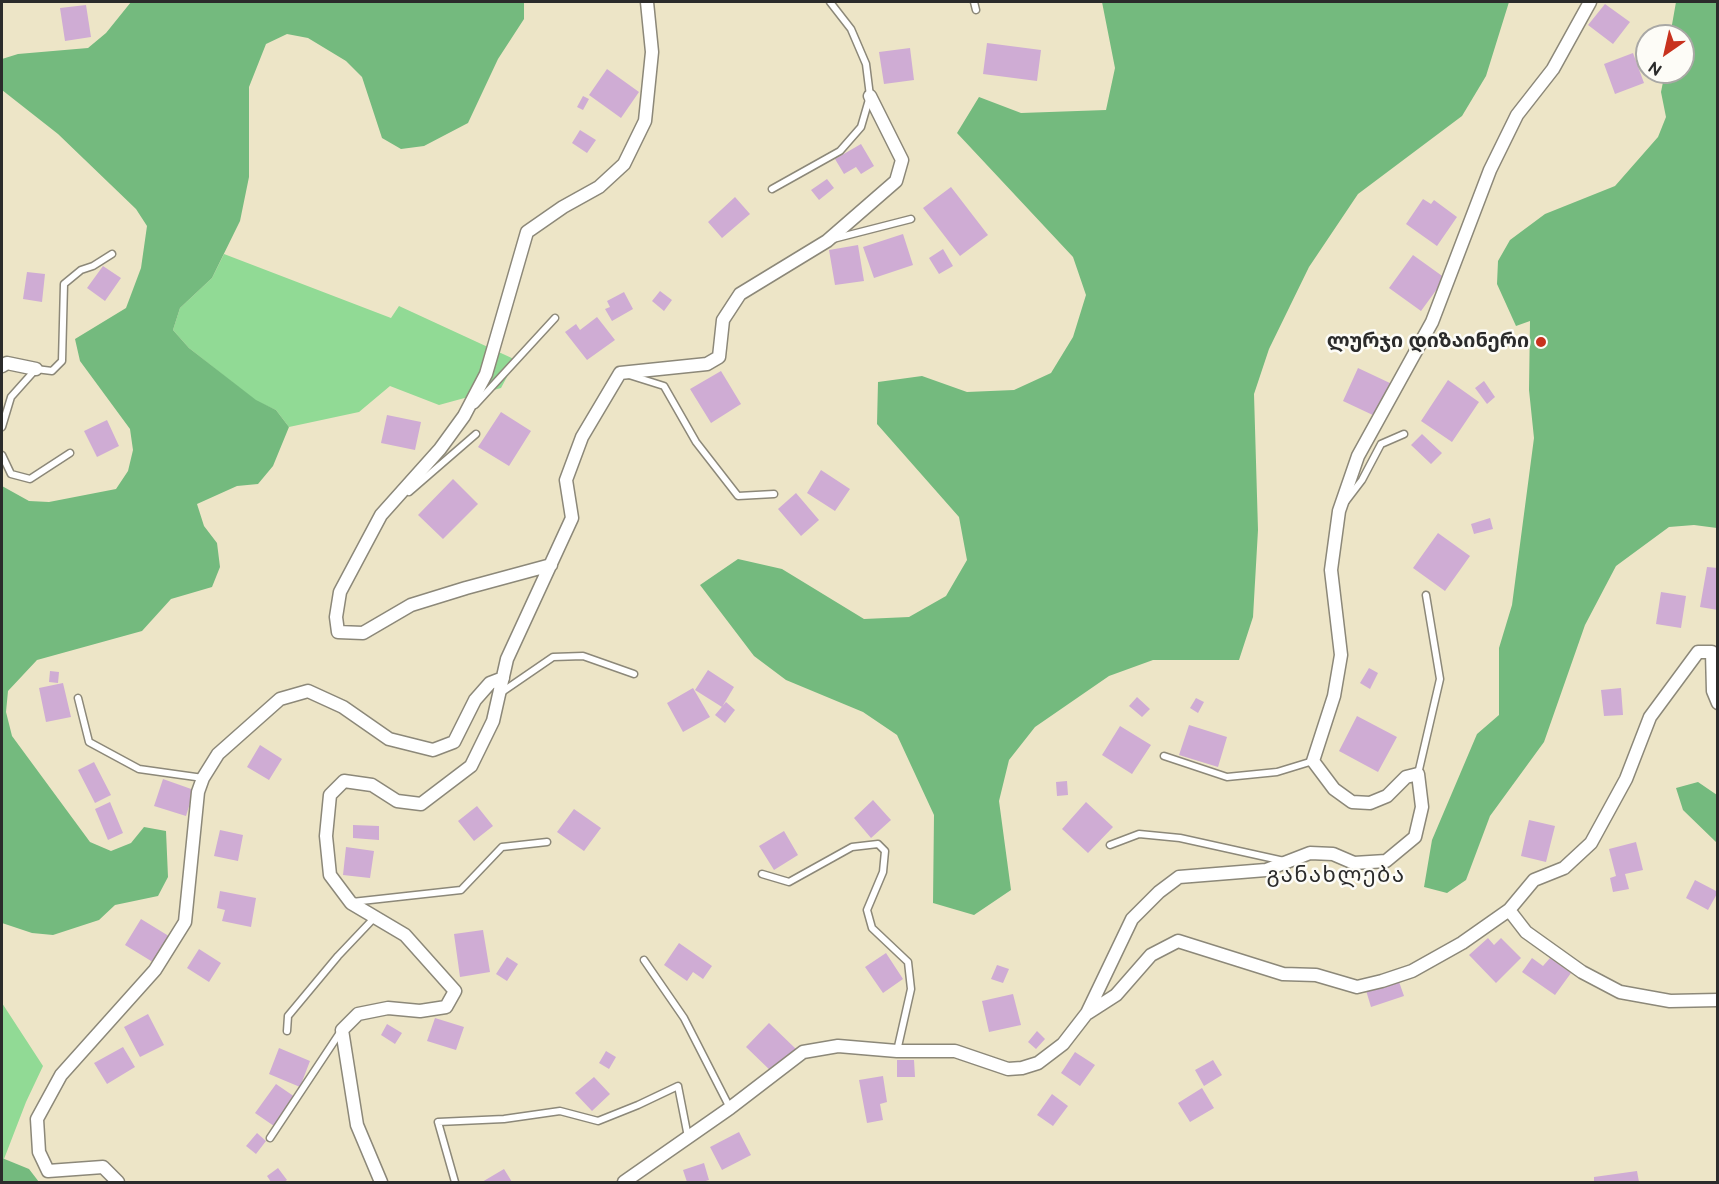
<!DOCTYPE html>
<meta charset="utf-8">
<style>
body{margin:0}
#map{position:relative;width:1719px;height:1184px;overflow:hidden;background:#ede5c7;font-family:"Balsamiq Sans",sans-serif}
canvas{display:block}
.frame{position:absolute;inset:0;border:3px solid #2b2b2b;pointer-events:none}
.north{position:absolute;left:1635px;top:24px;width:60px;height:60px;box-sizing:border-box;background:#fdfcf7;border:2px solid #a9a8a5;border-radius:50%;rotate:214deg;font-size:16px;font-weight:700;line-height:24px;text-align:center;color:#2b2b2b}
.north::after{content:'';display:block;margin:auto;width:21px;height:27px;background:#c8321e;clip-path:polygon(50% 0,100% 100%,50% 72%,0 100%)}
</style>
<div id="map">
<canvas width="1719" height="1184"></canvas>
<div class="frame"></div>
<div class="north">N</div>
</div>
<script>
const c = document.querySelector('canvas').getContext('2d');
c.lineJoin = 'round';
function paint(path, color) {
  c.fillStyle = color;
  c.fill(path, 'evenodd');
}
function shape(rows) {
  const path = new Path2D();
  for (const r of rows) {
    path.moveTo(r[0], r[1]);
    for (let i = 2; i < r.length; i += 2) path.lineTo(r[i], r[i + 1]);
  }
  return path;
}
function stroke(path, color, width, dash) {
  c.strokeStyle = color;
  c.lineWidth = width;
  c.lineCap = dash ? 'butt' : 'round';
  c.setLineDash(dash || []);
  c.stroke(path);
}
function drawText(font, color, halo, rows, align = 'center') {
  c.font = font + ' "Balsamiq Sans","Noto Sans Georgian",sans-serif';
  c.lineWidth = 5;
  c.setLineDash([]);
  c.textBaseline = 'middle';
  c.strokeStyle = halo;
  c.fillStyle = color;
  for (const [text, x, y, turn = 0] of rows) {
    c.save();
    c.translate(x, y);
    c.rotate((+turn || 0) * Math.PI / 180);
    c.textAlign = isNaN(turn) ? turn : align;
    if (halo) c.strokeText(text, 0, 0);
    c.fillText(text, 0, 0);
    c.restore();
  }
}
paint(shape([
 [224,254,391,318,399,306,516,360,501,388,439,405,390,386,359,412,289,427,276,410,256,401,189,348,173,330,180,308,212,278],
 [2,1003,43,1066,26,1102,4,1159,2,1158]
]), '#91da95');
paint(shape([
 [131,2,524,2,524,19,498,59,468,123,424,146,401,149,382,138,362,77,346,61,308,38,287,34,266,44,249,87,249,177,240,221,212,278,180,308,173,330,189,348,256,400,276,410,289,427,273,466,258,484,237,486,197,504,204,526,217,543,220,567,212,587,171,599,142,631,37,660,8,691,6,712,12,736,90,842,111,851,131,843,144,827,166,831,168,877,158,896,115,905,99,920,53,935,32,933,2,923,2,486,29,501,49,502,116,489,128,471,133,450,130,429,80,361,75,339,126,308,141,268,147,226,136,209,58,134,2,90,2,59,18,54,88,48,106,33],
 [1102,2,1509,2,1486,76,1462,116,1358,194,1309,267,1269,349,1254,394,1258,530,1253,617,1239,660,1153,660,1109,676,1035,727,1009,760,999,801,1011,890,974,915,933,903,934,815,897,735,863,712,786,680,754,656,700,585,738,559,782,569,864,619,909,617,946,596,967,560,959,517,877,424,878,382,922,376,967,392,1014,390,1051,373,1073,337,1086,295,1073,257,957,133,979,97,1021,113,1106,110,1115,68],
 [1676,2,1717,2,1717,528,1694,525,1669,527,1616,566,1585,625,1544,742,1490,816,1466,880,1447,893,1424,887,1432,840,1477,734,1499,715,1499,648,1512,605,1534,438,1529,390,1530,321,1516,326,1497,284,1498,261,1510,240,1545,214,1615,186,1658,137,1666,117,1661,92,1665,72,1683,72,1683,36,1670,36],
 [1698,782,1717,795,1717,843,1683,810,1676,788],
 [2,1158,29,1169,39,1182,2,1182]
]), '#74ba7e');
paint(shape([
 [1605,4,1630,22,1613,44,1588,25],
 [86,5,91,37,65,41,60,8],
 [987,43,1041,50,1037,81,983,74],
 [910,48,914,80,884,84,879,52],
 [1633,53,1644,83,1615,94,1604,64],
 [607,69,639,92,621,118,589,95],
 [583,96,589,99,583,110,577,107],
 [580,130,596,140,587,153,572,143],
 [861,144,874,166,861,174,856,167,844,174,835,159],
 [827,179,834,188,819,200,811,190],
 [951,187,988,235,960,256,923,208],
 [735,197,750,214,722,238,708,222],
 [1423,199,1431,204,1434,200,1457,217,1437,246,1406,224],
 [903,234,913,265,874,278,863,247],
 [858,245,864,281,835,285,829,250],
 [943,249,953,266,939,274,929,258],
 [1413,255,1445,278,1421,311,1389,288],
 [103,266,121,278,105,301,87,288],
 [27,272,45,274,42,302,23,299],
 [660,291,672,300,664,311,652,301],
 [624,292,633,309,612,321,605,309,610,307,607,301],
 [597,317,615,340,587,360,565,332,576,324,580,330],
 [1358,368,1392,384,1377,417,1343,401],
 [721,371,741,404,711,423,690,389],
 [1448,380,1479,402,1452,442,1421,421],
 [1484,381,1495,397,1487,404,1475,388],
 [501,412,531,431,509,466,478,447],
 [387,415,421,422,415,450,381,443],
 [107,420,119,446,97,457,84,431],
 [1422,434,1442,453,1431,464,1411,445],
 [821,470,850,489,835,511,807,493],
 [453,479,478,504,443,539,418,515],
 [796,493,819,520,801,536,778,509],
 [1490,518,1493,529,1474,534,1471,524],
 [1438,533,1470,556,1445,591,1413,568],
 [1707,567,1718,568,1718,610,1700,607],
 [1661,592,1686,596,1681,628,1656,624],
 [1369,668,1378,673,1370,689,1360,683],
 [708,670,734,687,722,707,695,690],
 [50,671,59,672,58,683,49,682],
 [63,683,71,717,46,722,39,688],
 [693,688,710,717,683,732,667,703],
 [1621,688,1623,715,1604,716,1601,690],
 [1137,697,1150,709,1142,717,1129,706],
 [1196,698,1204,702,1198,713,1190,708],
 [726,702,735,710,725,723,715,715],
 [1357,716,1397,737,1378,772,1339,751],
 [1189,725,1227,737,1218,767,1179,755],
 [1120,726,1151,745,1132,774,1102,755],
 [260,745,282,759,269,780,247,767],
 [94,762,111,795,95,803,78,770],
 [163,779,194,790,186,816,154,806],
 [1067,781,1068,795,1057,796,1056,782],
 [873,800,891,820,871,838,854,818],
 [110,802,123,833,108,840,95,809],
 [1086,802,1113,827,1088,853,1062,829],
 [477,806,493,826,474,841,458,821],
 [574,809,601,828,584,851,557,832],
 [1529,820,1555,826,1546,862,1521,856],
 [353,825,379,826,379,840,353,838],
 [220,830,243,835,238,861,214,856],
 [784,831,798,855,774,870,759,846],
 [1636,842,1643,870,1625,874,1629,889,1613,892,1610,878,1616,876,1609,849],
 [346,847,374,851,370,878,343,875],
 [1695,880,1718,892,1708,910,1686,898],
 [220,891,256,898,251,927,222,921,225,910,217,908],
 [141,919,172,938,156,964,125,945],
 [483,930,490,972,460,977,454,934],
 [1488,938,1494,945,1501,938,1521,958,1496,983,1469,955],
 [679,943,712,966,703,979,693,972,687,981,664,965],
 [199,949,221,963,209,982,187,968],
 [886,953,903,979,883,993,865,967],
 [507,957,518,964,507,981,496,974],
 [1532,958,1543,966,1550,958,1571,973,1555,995,1522,972],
 [997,965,1009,969,1003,983,991,979],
 [1397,976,1404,996,1371,1007,1365,987],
 [1013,994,1021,1025,989,1032,982,1001],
 [148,1014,164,1045,140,1057,124,1027],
 [435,1018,464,1027,456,1050,427,1041],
 [769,1023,796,1049,773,1073,746,1047],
 [387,1024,402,1033,395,1044,381,1035],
 [1037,1031,1045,1039,1036,1049,1028,1042],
 [123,1047,135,1067,107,1084,94,1063],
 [279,1048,310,1061,300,1087,269,1074],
 [606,1051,616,1057,609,1069,599,1063],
 [1075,1052,1095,1065,1080,1086,1061,1073],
 [897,1060,914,1060,915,1077,897,1077],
 [1213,1060,1222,1075,1204,1086,1195,1070],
 [883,1076,887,1102,880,1104,883,1120,867,1123,859,1080],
 [594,1077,610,1094,592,1111,575,1093],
 [276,1084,295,1097,274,1126,255,1113],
 [1202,1088,1214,1108,1190,1122,1178,1103],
 [1052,1094,1068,1106,1053,1126,1037,1115],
 [739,1132,751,1155,722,1170,710,1147],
 [257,1133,266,1141,256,1154,246,1146],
 [704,1163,709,1180,702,1182,687,1182,683,1170],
 [278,1168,287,1180,284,1182,271,1182,267,1176],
 [504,1169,512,1182,482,1182],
 [1637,1171,1639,1182,1594,1182,1594,1177]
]), '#cfacd4');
const service = shape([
 [974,2,976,10],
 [772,189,840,151,861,127,870,96,866,64,851,29,830,2],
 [833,239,911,219],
 [629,375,664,386,696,442,738,496,774,494],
 [475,405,555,318],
 [2,427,11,397,36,369,52,371,62,361,64,284,81,270,93,266,112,254],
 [2,455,11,474,30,479,70,453],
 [409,492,476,434],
 [1346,501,1362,480,1381,444,1404,434],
 [502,692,553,657,583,656,634,674],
 [78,698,89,742,139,769,203,778],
 [1164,756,1227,777,1277,772,1313,761],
 [1418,774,1440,679,1426,595],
 [1110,845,1139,834,1180,838,1284,861],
 [762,874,789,882,852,847,878,844,885,851,883,872,867,910,872,928,908,962,911,989,897,1051],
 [352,902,461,890,502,847,547,842],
 [644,960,684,1018,730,1108],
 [287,1031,288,1016,338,956,375,917],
 [270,1138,341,1031],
 [455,1182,438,1122,504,1119,560,1111,598,1121,638,1105,678,1086,688,1137]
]);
const minor = shape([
 [2,366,7,363,36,369],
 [551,565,466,588,411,605,363,633,338,632,336,617,340,592,381,515,440,449,464,416,486,374,527,232,563,207,599,187,624,164,645,121,652,52,647,2],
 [1509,910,1526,932,1582,972,1620,992,1670,1001,1718,1000],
 [1088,1013,1116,995,1151,955,1178,941,1283,974,1316,975,1357,987,1382,981,1412,971,1462,943,1509,910,1534,880,1564,868,1591,843,1626,779,1650,717,1698,652,1712,652,1713,691,1718,703],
 [118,1182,103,1167,48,1171,39,1152,37,1119,61,1075,155,970,185,922,198,792,203,778,218,754,280,699,308,691,343,707,389,739,433,750,454,742,475,700,490,683,503,678],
 [381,1182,357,1125,342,1030,358,1014,388,1008,420,1011,446,1007,455,991,405,935,351,903,330,875,326,836,330,795,344,781,372,785,397,801,421,804,471,766,493,721,507,659,572,518,566,480,582,437,620,373,707,364,719,357,723,320,740,294,827,241,896,181,902,160,870,96],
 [624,1182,730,1108,803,1052,838,1046,897,1051,955,1051,1008,1069,1022,1068,1038,1063,1063,1044,1087,1013,1132,919,1159,892,1179,877,1266,870,1310,853,1333,854,1354,863,1386,861,1415,837,1422,807,1418,774,1406,777,1387,796,1370,803,1352,802,1334,789,1313,761,1334,696,1341,655,1331,570,1339,511,1358,456,1432,322,1490,170,1517,115,1553,69,1590,2]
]);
stroke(service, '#8c8879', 9);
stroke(minor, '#8c8879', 15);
stroke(service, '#fff', 6);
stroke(minor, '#fff', 12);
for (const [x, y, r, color] of [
 [1541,342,6,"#c8321e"]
]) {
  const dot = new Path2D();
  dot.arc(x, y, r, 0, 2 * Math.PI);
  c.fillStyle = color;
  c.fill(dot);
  stroke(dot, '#fdfcf7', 2);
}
drawText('bold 20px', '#2b2b2b', '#fdfcf7', [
 ["ლურჯი დიზაინერი",1529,342]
], 'right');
c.letterSpacing = '1.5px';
drawText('22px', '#2b2b2b', '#fdfcf7', [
 ["განახლება",1336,876]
]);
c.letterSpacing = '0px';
</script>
